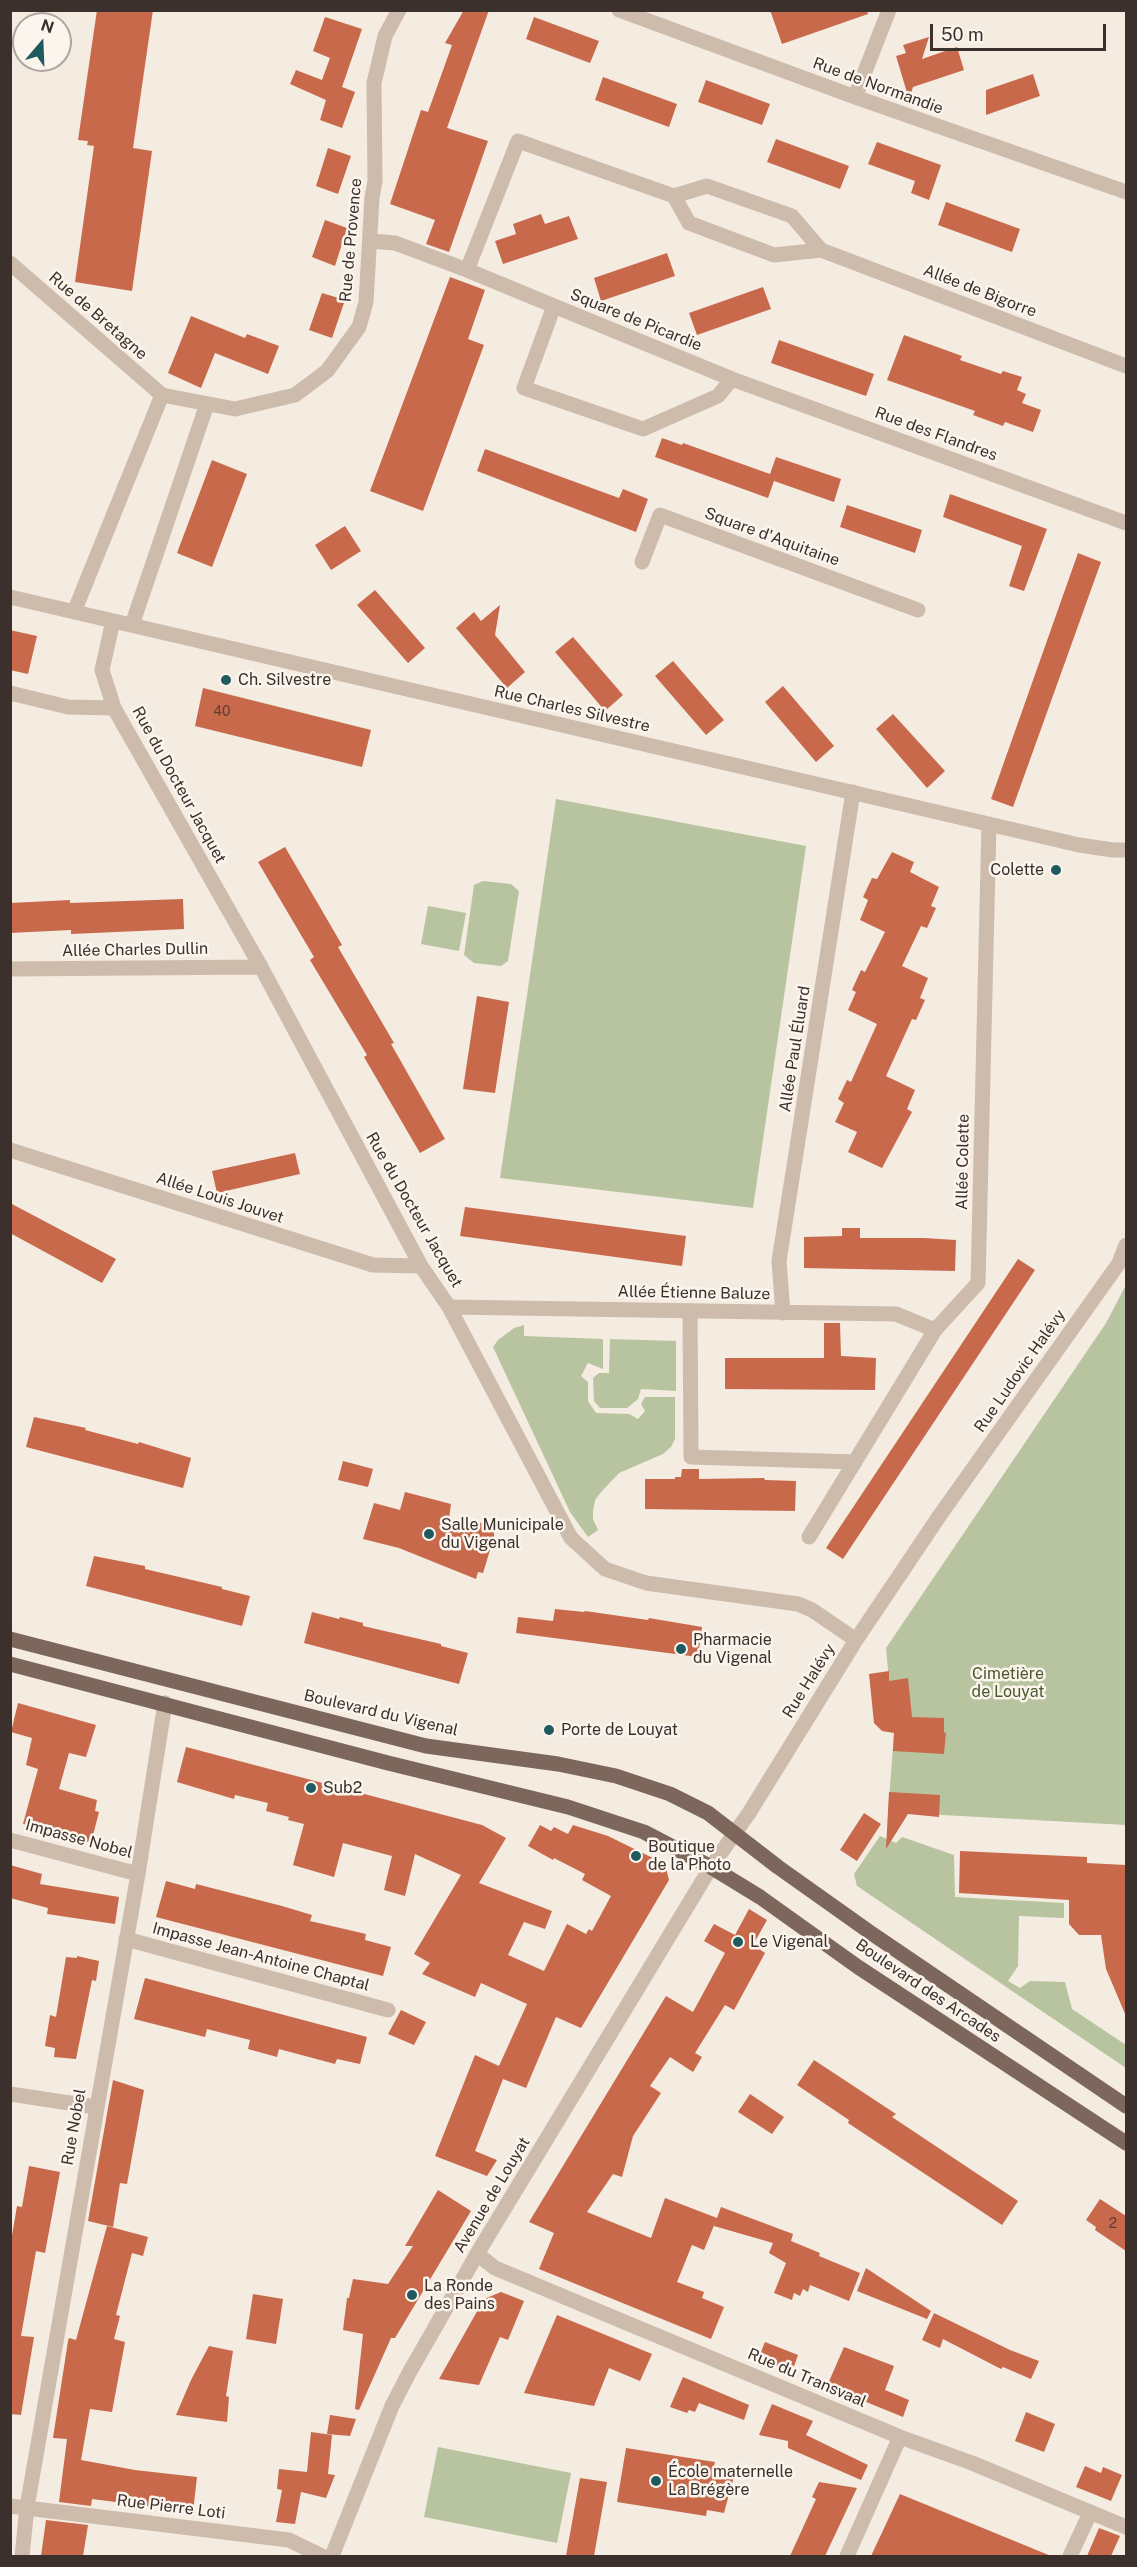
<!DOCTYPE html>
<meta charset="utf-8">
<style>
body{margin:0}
#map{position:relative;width:1137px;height:2567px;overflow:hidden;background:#f4ebe1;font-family:"Public Sans",sans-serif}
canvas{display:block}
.frame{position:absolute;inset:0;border:12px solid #3b302b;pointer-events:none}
.north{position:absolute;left:12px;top:12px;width:60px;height:60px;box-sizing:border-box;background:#fbf5ee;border:2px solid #aea6a0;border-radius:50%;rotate:19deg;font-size:16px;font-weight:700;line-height:24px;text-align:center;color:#3b302b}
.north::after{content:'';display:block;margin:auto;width:21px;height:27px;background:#1f5a5e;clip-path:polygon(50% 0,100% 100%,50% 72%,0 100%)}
.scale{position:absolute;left:930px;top:24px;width:176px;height:27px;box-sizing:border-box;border:3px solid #3b302b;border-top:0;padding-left:8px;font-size:18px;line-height:21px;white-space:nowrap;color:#3b302b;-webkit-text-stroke:4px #fbf5ee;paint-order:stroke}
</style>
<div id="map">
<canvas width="1137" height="2567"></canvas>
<div class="frame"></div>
<div class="north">N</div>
<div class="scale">50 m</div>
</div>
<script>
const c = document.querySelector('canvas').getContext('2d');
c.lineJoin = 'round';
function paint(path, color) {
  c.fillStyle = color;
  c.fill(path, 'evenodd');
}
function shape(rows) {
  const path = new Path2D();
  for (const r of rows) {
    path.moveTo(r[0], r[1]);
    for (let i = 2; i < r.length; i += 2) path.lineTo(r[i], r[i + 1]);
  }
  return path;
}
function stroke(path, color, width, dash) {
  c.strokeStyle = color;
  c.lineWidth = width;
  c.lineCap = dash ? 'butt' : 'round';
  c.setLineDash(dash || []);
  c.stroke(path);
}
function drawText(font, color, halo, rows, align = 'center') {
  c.font = font + ' "Public Sans",sans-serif';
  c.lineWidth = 5;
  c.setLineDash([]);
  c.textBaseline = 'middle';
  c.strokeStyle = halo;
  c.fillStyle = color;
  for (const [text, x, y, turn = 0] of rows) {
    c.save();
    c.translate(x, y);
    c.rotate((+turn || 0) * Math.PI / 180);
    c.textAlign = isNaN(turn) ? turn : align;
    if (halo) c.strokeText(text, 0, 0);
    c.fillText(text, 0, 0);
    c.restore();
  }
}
paint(shape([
 [556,799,806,846,753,1208,500,1178],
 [483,881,511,884,519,891,508,961,501,966,474,963,464,955,474,885],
 [428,906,466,913,459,951,421,944],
 [1126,1285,1126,1825,888,1812,894,1734,886,1648,1106,1323],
 [524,1325,524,1336,603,1339,603,1369,588,1363,581,1376,588,1382,588,1401,596,1413,629,1414,638,1419,645,1411,641,1404,645,1397,675,1397,675,1439,671,1447,663,1454,619,1473,602,1491,595,1500,593,1511,593,1519,598,1530,588,1537,570,1512,493,1347,498,1340,514,1328],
 [610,1339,676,1341,676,1391,641,1389,638,1399,627,1408,600,1408,594,1401,593,1378,599,1373,609,1373],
 [880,1836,896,1843,902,1837,954,1855,955,1897,1064,1903,1064,1918,1019,1916,1018,1966,1008,1981,1020,1988,1030,1981,1065,1982,1072,2009,1126,2045,1126,2068,857,1886,854,1874],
 [438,2447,571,2473,557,2543,424,2517]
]), '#b8c4a0');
paint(shape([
 [97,10,153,10,133,148,152,151,132,291,75,282,94,146,87,145,88,141,78,140],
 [464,10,489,10,447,128,488,141,449,252,426,244,435,220,390,204,421,110,428,112,452,45,445,43],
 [770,10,867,10,868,14,782,44],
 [325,17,362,29,342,87,355,92,342,128,320,120,326,100,290,84,296,70,322,80,330,58,313,51],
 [534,17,599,41,590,63,526,39],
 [929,37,922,59,957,47,964,70,913,87,909,99,896,56,906,53,903,45],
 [1033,74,1040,96,986,115,986,90],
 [603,77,677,104,669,127,595,100],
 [706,80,770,104,762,125,698,102],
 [776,139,849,166,840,189,767,162],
 [877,142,941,165,929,200,911,193,915,181,868,164],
 [328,148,351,156,338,194,316,186],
 [946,202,1020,229,1012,252,938,225],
 [541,214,545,224,569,216,578,239,503,264,495,241,516,234,513,224],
 [325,220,347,228,335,266,312,257],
 [667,253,675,276,601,301,594,278],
 [450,277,485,290,468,339,484,345,423,511,370,491],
 [763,287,771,309,697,335,689,313],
 [322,293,345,300,332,338,309,330],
 [191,316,245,338,247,334,279,346,268,374,215,353,201,388,168,373],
 [904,335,962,356,960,360,1001,374,1003,371,1022,377,1017,390,1026,394,1022,403,1041,410,1033,432,1005,422,1003,426,973,415,975,411,887,380],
 [779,340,874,374,866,396,771,363],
 [662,438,682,445,683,443,770,474,776,457,841,479,834,502,774,481,768,498,655,457],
 [485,449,619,498,623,489,648,499,636,532,477,471],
 [212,460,247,474,212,567,177,553],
 [950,494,1047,529,1024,591,1009,586,1022,546,943,517],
 [847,505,922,530,915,553,840,527],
 [345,526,361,551,331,570,315,545],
 [1078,553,1101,562,1013,807,991,799],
 [375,590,425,648,408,663,357,605],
 [500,605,495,635,525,672,507,688,456,628,474,612,481,621],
 [10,630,37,636,28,674,10,670],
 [573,637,623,695,605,711,555,652],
 [673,661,724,720,706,735,655,676],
 [783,686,834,746,816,762,765,702],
 [203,688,371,730,362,767,195,726],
 [893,714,945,771,927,788,876,729],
 [285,847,342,945,338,947,394,1043,391,1044,445,1139,420,1153,364,1057,367,1055,310,960,314,957,258,862],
 [892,852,914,862,910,872,939,887,931,906,936,908,927,928,921,926,902,966,928,978,920,998,925,1000,916,1020,912,1019,886,1076,915,1090,907,1109,912,1112,882,1168,848,1152,857,1132,835,1122,844,1103,838,1099,847,1080,851,1082,877,1024,848,1010,856,992,852,990,861,970,865,972,885,932,860,920,868,900,863,897,872,878,877,879],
 [183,899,184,929,71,934,71,930,10,933,10,903,70,900,70,903],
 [477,996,509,1002,495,1093,463,1089],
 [295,1153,300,1174,217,1193,212,1171],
 [10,1203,116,1259,102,1283,10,1233],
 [465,1207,686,1236,682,1266,460,1236],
 [842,1228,860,1228,860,1238,924,1238,956,1240,955,1271,804,1268,804,1237,842,1236],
 [1018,1259,1035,1270,843,1559,826,1548],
 [824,1323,840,1323,841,1356,876,1358,875,1390,725,1389,725,1358,824,1358],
 [34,1417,86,1428,85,1430,138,1444,139,1442,191,1458,183,1488,26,1447],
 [343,1461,373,1469,368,1487,338,1480],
 [682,1469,699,1469,699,1479,764,1478,765,1480,796,1481,795,1511,645,1509,645,1479,675,1479,675,1477,681,1477],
 [405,1492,451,1504,449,1519,489,1524,489,1530,494,1532,494,1537,483,1573,478,1572,476,1579,399,1548,363,1539,374,1503,400,1510],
 [94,1556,145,1566,145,1569,222,1587,222,1589,250,1596,242,1626,86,1586],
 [555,1609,584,1612,585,1611,648,1620,649,1618,702,1627,698,1657,516,1633,518,1617,553,1621],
 [312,1612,339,1619,340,1617,363,1623,363,1626,441,1644,441,1646,468,1653,459,1684,304,1643],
 [889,1671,889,1681,908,1678,912,1717,944,1718,944,1733,946,1732,944,1754,893,1751,894,1733,882,1731,874,1723,869,1674],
 [18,1703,96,1725,86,1757,69,1753,59,1789,97,1800,95,1811,99,1812,91,1843,23,1824,38,1769,26,1765,32,1738,11,1732],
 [186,1747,482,1825,506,1838,479,1883,552,1911,545,1929,524,1922,508,1955,544,1971,567,1924,586,1934,589,1929,592,1931,611,1896,582,1880,585,1874,554,1858,553,1860,528,1846,540,1825,551,1831,554,1827,568,1834,573,1825,608,1836,665,1864,669,1880,581,2028,556,2017,526,2088,503,2079,475,2151,497,2160,487,2176,435,2156,475,2055,499,2066,527,2004,481,1983,475,1997,422,1974,430,1963,414,1954,461,1875,415,1854,405,1896,384,1890,392,1856,343,1843,334,1877,293,1865,304,1824,288,1820,289,1817,266,1811,268,1803,235,1795,234,1799,177,1782],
 [889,1792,940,1795,939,1817,908,1814,886,1849],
 [864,1813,881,1824,857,1861,840,1850],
 [960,1851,1087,1857,1087,1863,1126,1865,1126,2016,1106,1969,1101,1935,1079,1935,1069,1924,1069,1900,959,1893],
 [10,1865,42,1874,40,1884,119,1897,115,1924,47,1914,48,1908,10,1898],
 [166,1881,195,1889,196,1884,282,1906,312,1915,310,1921,366,1934,365,1940,391,1947,383,1976,156,1917],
 [749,1909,767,1920,753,1945,765,1953,758,1966,734,2010,725,2005,695,2053,702,2057,693,2072,670,2057,650,2086,661,2093,633,2136,622,2177,613,2174,587,2212,651,2238,665,2198,717,2218,704,2250,692,2245,677,2282,704,2292,702,2298,724,2307,711,2339,539,2269,554,2233,529,2222,666,1996,693,2012,725,1953,704,1941,714,1924,735,1935],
 [77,1956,99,1961,96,1981,92,1980,76,2059,54,2057,55,2048,45,2046,50,2015,56,2017,66,1957,77,1958],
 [145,1978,367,2037,360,2064,337,2059,335,2064,279,2049,277,2057,248,2049,250,2040,207,2029,205,2037,134,2019],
 [401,2010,426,2022,414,2045,388,2034],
 [814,2060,896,2114,892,2117,1018,2201,1002,2225,848,2123,849,2120,797,2085],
 [113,2080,144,2090,127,2184,120,2183,113,2227,88,2221],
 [750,2094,784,2117,772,2134,738,2112],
 [29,2166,60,2172,45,2253,36,2251,21,2336,34,2337,21,2415,10,2414,10,2247,17,2206,22,2207],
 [438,2190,471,2211,395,2338,391,2338,359,2410,355,2409,363,2334,343,2330,347,2298,349,2298,353,2279,388,2284,413,2246,405,2246],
 [1100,2199,1126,2216,1126,2251,1095,2230,1096,2227,1086,2220],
 [721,2207,793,2234,791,2241,820,2253,819,2256,860,2273,849,2301,810,2285,808,2292,803,2289,800,2296,794,2293,792,2300,774,2293,786,2263,769,2253,773,2243,714,2226],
 [107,2226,148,2237,143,2256,132,2253,116,2315,120,2316,114,2339,125,2342,112,2412,90,2409,81,2460,135,2470,197,2477,193,2512,92,2499,91,2506,59,2502,67,2439,53,2438,68,2341,69,2338,76,2340],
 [866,2268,931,2311,927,2319,857,2291],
 [501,2292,524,2301,508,2340,500,2337,479,2385,439,2379,484,2299],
 [253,2294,283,2299,276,2344,246,2339],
 [934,2313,1010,2350,1039,2361,1031,2379,1003,2367,1001,2369,943,2339,940,2348,922,2340],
 [557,2315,652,2354,640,2381,609,2368,594,2406,524,2393],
 [765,2342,798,2355,792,2372,758,2359],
 [209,2346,233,2351,226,2396,229,2397,227,2422,176,2415,191,2380],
 [844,2347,894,2366,885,2390,909,2400,903,2417,827,2386],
 [683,2377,749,2405,744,2420,699,2403,695,2412,689,2410,687,2413,670,2407],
 [772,2404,813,2421,806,2435,868,2465,861,2480,788,2448,788,2441,759,2435],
 [1026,2412,1055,2424,1044,2452,1015,2441],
 [330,2415,356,2419,350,2436,327,2434],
 [311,2432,332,2435,328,2474,335,2475,326,2498,301,2492,295,2524,276,2522,282,2490,277,2489,279,2469,307,2472],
 [626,2448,715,2462,714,2466,736,2469,724,2513,707,2510,706,2516,617,2502],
 [1085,2466,1101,2473,1103,2467,1122,2475,1111,2501,1076,2487],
 [580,2478,607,2482,594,2556,566,2556],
 [819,2482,857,2488,825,2556,790,2556,816,2499,812,2497],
 [900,2494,1051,2556,871,2556],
 [46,2520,88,2525,83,2556,41,2556],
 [1099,2528,1120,2536,1111,2556,1087,2556]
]), '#c8694b');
stroke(shape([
 [619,10,855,97,1126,192],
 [855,97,889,10],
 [674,196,689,223,774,255,821,250,1126,366],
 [674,196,707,186,792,216,821,250],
 [371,241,395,243,467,270,518,141,674,196],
 [10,263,162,395,235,409,295,395,327,371,359,327,366,302,372,198,375,181,374,83,385,36,399,10],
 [467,270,554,306],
 [732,379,718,396,643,429,524,388,554,306,732,379,1126,523],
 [642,562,660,515,918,610],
 [10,597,1079,845,1113,850,1126,850],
 [74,612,162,395],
 [113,621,102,670,114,708,261,967,421,1266,449,1307,571,1538,605,1569,646,1583,798,1604,812,1610,856,1640],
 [132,625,207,404],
 [10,693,68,707,114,708],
 [10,969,261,967],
 [10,1150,373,1265,421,1266],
 [449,1307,896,1314,935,1330],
 [690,1311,691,1457,855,1462],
 [783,1313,779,1261,853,792],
 [809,1537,935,1330,978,1283,989,824],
 [10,1840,138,1874],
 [126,1939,388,2010],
 [10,2094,96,2107],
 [477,2254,495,2268,900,2437,972,2463,1126,2527],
 [10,2506,289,2540,322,2556],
 [22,2556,27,2507,138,1874,165,1703],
 [332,2556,392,2406,409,2373,477,2254,711,1867,749,1813,856,1640,940,1515,1119,1263,1126,1245],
 [847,2556,900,2437],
 [1070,2556,1090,2513]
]), '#cdbbac', 15);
stroke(shape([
 [10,1639,426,1746,558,1764,616,1776,670,1794,708,1813,778,1867,871,1933,1126,2106],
 [10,1664,388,1763,568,1807,644,1832,711,1867,760,1897,858,1967,1126,2143]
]), '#7d675c', 15);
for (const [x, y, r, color] of [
 [226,680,6,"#1f5a5e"],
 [1056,870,6,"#1f5a5e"],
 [429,1534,6,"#1f5a5e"],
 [681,1649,6,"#1f5a5e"],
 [549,1730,6,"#1f5a5e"],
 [311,1788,6,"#1f5a5e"],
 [636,1856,6,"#1f5a5e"],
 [738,1942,6,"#1f5a5e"],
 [412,2295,6,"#1f5a5e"],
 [656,2481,6,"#1f5a5e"]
]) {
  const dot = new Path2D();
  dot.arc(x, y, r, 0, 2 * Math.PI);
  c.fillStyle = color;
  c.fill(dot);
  stroke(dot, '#fbf5ee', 2);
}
drawText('14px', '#5e3e33', null, [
 ["40",222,712],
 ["2",1113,2224]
]);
drawText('16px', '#3b302b', '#fbf5ee', [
 ["Rue de Normandie",878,86,20],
 ["Rue de Provence",351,240,-85],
 ["Allée de Bigorre",980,291,21],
 ["Rue de Bretagne",98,316,41],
 ["Square de Picardie",636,320,22],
 ["Rue des Flandres",936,434,20],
 ["Square d'Aquitaine",772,537,20],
 ["Rue Charles Silvestre",572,709,13],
 ["Rue du Docteur Jacquet",179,785,61],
 ["Allée Charles Dullin",135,950,-1],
 ["Allée Paul Éluard",795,1049,-81],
 ["Allée Colette",963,1162,-89],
 ["Allée Louis Jouvet",220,1198,18],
 ["Rue du Docteur Jacquet",414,1210,60],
 ["Allée Étienne Baluze",694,1293,1],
 ["Rue Ludovic Halévy",1020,1371,-55],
 ["Rue Halévy",809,1681,-58],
 ["Boulevard du Vigenal",381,1713,13],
 ["Impasse Nobel",79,1839,15],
 ["Impasse Jean-Antoine Chaptal",261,1957,15],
 ["Boulevard des Arcades",928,1991,34],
 ["Rue Nobel",74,2127,-80],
 ["Avenue de Louyat",492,2195,-59],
 ["Rue du Transvaal",807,2378,23],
 ["Rue Pierre Loti",171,2507,7]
]);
drawText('16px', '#3b302b', '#fbf5ee', [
 ["Ch. Silvestre",238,680],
 ["Colette",1044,870,"right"],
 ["Salle Municipale",441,1525],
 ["du Vigenal",441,1543],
 ["Pharmacie",693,1640],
 ["du Vigenal",693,1658],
 ["Porte de Louyat",561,1730],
 ["Sub2",323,1788],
 ["Boutique",648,1847],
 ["de la Photo",648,1865],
 ["Le Vigenal",750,1942],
 ["La Ronde",424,2286],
 ["des Pains",424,2304],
 ["École maternelle",668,2472],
 ["La Brégère",668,2490]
], 'left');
drawText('16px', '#4a5a2e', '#fbf5ee', [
 ["Cimetière",1008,1674],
 ["de Louyat",1008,1692]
]);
</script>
